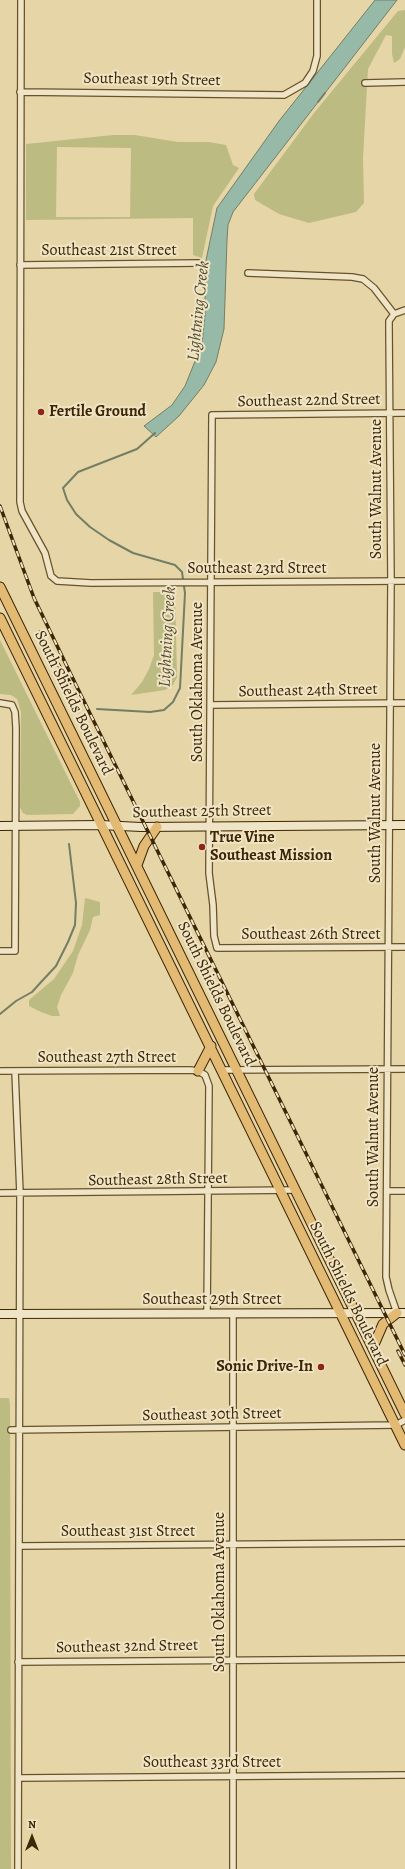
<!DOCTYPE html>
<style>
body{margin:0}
#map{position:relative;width:405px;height:1869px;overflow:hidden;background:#e6d5a6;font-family:Alegreya,serif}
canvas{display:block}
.north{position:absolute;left:12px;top:1817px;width:40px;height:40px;-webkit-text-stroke:3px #efe4c5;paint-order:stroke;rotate:0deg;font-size:11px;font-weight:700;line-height:16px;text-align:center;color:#3d2603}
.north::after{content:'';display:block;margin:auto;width:14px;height:18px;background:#3d2603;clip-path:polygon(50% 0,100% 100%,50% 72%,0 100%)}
</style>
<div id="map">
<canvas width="405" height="1869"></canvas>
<div class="north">N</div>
</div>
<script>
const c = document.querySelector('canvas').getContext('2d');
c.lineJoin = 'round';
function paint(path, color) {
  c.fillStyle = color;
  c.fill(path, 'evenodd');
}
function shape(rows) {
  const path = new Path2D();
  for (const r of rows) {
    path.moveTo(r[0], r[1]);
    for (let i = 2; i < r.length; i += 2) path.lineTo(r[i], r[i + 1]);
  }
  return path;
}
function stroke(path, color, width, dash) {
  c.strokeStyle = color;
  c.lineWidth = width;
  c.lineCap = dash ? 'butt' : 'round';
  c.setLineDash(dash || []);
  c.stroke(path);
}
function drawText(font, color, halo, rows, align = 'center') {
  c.font = font + ' Alegreya,serif';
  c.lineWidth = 4;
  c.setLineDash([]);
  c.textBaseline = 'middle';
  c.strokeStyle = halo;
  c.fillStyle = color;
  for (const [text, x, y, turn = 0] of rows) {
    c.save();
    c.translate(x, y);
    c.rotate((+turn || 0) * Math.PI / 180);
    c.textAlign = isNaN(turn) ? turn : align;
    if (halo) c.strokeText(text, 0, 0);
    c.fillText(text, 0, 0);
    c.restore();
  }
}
paint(shape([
 [405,10,405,47,400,59,394,63,392,54,392,36,386,35,368,69,363,158,364,203,356,212,309,223,279,214,255,200,254,194,314,113,398,11],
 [113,135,135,135,178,142,209,142,226,145,233,165,239,168,213,206,202,258,193,255,193,218,26,220,26,144],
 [57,147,131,148,130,217,56,217],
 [153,592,175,592,177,677,173,685,165,690,131,695,142,682,149,669,154,655],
 [0,640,80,802,80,806,73,814,27,815,23,813,20,807,21,712,17,699,11,695,0,694],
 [85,898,100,902,100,915,93,917,90,930,78,955,73,973,61,995,57,1007,60,1016,52,1016,41,1012,29,1006,29,1000,54,979,73,951,82,925],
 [0,1398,9,1398,10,1405,11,1869,0,1869]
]), '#bcbb82');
const water = shape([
 [375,0,397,0,233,212,228,225,227,240,224,329,216,362,204,385,179,416,156,437,144,426,172,405,185,386,202,344,205,315,205,265,217,208,279,121,375,0]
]);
paint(water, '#96b9a8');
stroke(water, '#727e66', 1);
stroke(shape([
 [318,102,325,93],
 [97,709,150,712,164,710,173,702,180,688,185,593,182,572,175,565,133,553,109,540,90,527,76,514,67,500,63,488,78,472,137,449,155,433],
 [0,1014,16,1001,32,992,42,981,56,966,68,942,75,925,76,903,69,844]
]), '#727e66', 2);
const street = shape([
 [21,0,20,502,22,511,45,553,51,576,57,581,91,583,405,581],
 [365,83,405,82],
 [20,92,284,95,305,83,313,71,317,56,317,0],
 [20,265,198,263],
 [248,273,352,277,363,279,374,288,394,314],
 [405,413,212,415,209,873,213,905,214,936,217,948,405,947],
 [0,703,12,705,15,712,16,728,15,951,0,951],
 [210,705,405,703],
 [222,1070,405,1069],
 [0,1071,190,1070,198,1071,205,1075,209,1086,207,1314],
 [15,1071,20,1194,18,1869],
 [388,1191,405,1191],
 [0,1193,296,1190],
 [397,1313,389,1290,386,1277,391,581,389,328,389,321,394,314,405,310],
 [233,1314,233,1869],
 [11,1430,396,1425,405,1420],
 [19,1546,405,1543],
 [18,1662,405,1659],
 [19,1778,405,1775]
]);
const secondary = shape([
 [0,826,101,825,141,827,405,825],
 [0,1314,405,1313]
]);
const primary = shape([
 [0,587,405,1414],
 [0,618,405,1445],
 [137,865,144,846,157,827],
 [198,1071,211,1046],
 [373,1347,383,1324,397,1313]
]);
stroke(street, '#67522c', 8);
stroke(secondary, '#3d2603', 10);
stroke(primary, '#3d2603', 11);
stroke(street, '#efe4c5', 5.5);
stroke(secondary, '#efe4c5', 8);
stroke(primary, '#e3ba73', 9);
const rail = shape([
 [0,506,34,598,76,685,405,1355],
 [40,632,49,650,69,681],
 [398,1351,405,1365]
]);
stroke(rail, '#3d2603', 3.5);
stroke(rail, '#efe4c5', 2, [6]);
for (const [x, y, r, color] of [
 [41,412,4,"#8f2418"],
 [202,847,4,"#8f2418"],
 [321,1367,4,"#8f2418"]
]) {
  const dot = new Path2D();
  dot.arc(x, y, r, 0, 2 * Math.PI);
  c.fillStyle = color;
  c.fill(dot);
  stroke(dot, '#efe4c5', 1.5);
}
drawText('16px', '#3d2603', '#efe4c5', [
 ["Southeast 19th Street",152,80,1],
 ["Southeast 21st Street",109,251],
 ["Southeast 22nd Street",309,401,-1],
 ["South Walnut Avenue",377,489,-90],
 ["Southeast 23rd Street",257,569],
 ["South Oklahoma Avenue",198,682,-90],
 ["Southeast 24th Street",308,691,-1],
 ["South Shields Boulevard",73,703,64],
 ["Southeast 25th Street",202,812,-1],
 ["South Walnut Avenue",376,813,-90],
 ["Southeast 26th Street",311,935],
 ["South Shields Boulevard",216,994,64],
 ["Southeast 27th Street",107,1058],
 ["South Walnut Avenue",374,1137,-90],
 ["Southeast 28th Street",158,1180,-1],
 ["South Shields Boulevard",348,1294,64],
 ["Southeast 29th Street",212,1300],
 ["Southeast 30th Street",212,1415,-1],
 ["Southeast 31st Street",128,1532],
 ["South Oklahoma Avenue",220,1592,-90],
 ["Southeast 32nd Street",127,1647,-1],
 ["Southeast 33rd Street",212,1763]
]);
drawText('bold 16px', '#3d2603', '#efe4c5', [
 ["Fertile Ground",49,412],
 ["True Vine",210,838],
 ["Southeast Mission",210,856],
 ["Sonic Drive-In",313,1367,"right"]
], 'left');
drawText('italic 17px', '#534b2c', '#efe4c5', [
 ["Lightning Creek",199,311,-84],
 ["Lightning Creek",168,637,-87]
]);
</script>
